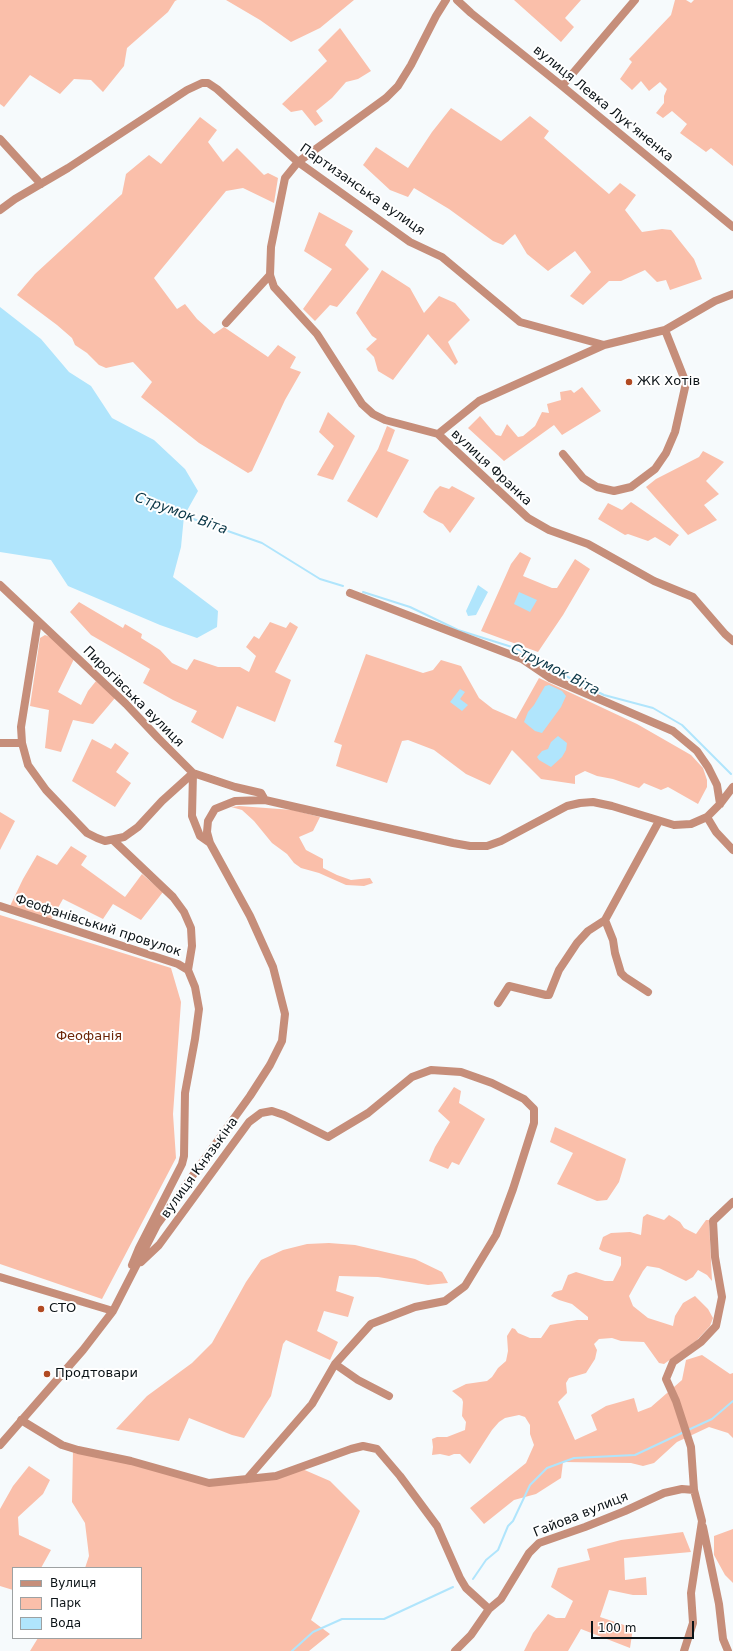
<!DOCTYPE html>
<meta charset="utf-8">
<style>
body{margin:0}
#map{position:relative;width:733px;height:1651px;overflow:hidden;background:#f6fafc;font-family:"DejaVu Sans",sans-serif}
canvas{display:block}
.legend{position:absolute;left:12px;top:1567px;width:130px;height:72px;box-sizing:border-box;background:#fff;border:1px solid #9da1a2;margin:0;padding:5px 7px;list-style:none;font-size:12px;color:#0b1317}
.legend li{display:flex;align-items:center;gap:8px;height:20px}
.legend b{width:20px;border:1px solid #9da1a2}
.scale{position:absolute;left:591px;top:1621px;width:103px;height:18px;box-sizing:border-box;border:2px solid #0b1317;border-top:0;padding-left:5px;font-size:12px;line-height:14px;white-space:nowrap;color:#0b1317;-webkit-text-stroke:3px #fff;paint-order:stroke}
</style>
<div id="map">
<canvas width="733" height="1651"></canvas>
<ul class="legend">
<li><b style="height:5px;background:#c68e7a"></b>Вулиця</li>
<li><b style="height:11px;background:#fabfaa"></b>Парк</li>
<li><b style="height:11px;background:#b0e5fc"></b>Вода</li>
</ul>
<div class="scale">100 m</div>
</div>
<script>
const c = document.querySelector('canvas').getContext('2d');
c.lineJoin = 'round';
function paint(path, color) {
  c.fillStyle = color;
  c.fill(path, 'evenodd');
}
function shape(rows) {
  const path = new Path2D();
  for (const r of rows) {
    path.moveTo(r[0], r[1]);
    for (let i = 2; i < r.length; i += 2) path.lineTo(r[i], r[i + 1]);
  }
  return path;
}
function stroke(path, color, width, dash) {
  c.strokeStyle = color;
  c.lineWidth = width;
  c.lineCap = dash ? 'butt' : 'round';
  c.setLineDash(dash || []);
  c.stroke(path);
}
function drawText(font, color, halo, rows, align = 'center') {
  c.font = font + ' "DejaVu Sans",sans-serif';
  c.lineWidth = 4;
  c.setLineDash([]);
  c.textBaseline = 'middle';
  c.strokeStyle = halo;
  c.fillStyle = color;
  for (const [text, x, y, turn = 0] of rows) {
    c.save();
    c.translate(x, y);
    c.rotate((+turn || 0) * Math.PI / 180);
    c.textAlign = isNaN(turn) ? turn : align;
    if (halo) c.strokeText(text, 0, 0);
    c.fillText(text, 0, 0);
    c.restore();
  }
}
paint(shape([
 [0,0,177,0,175,1,168,12,127,48,124,66,103,92,91,80,74,79,60,94,30,75,4,107,0,104],
 [226,0,354,0,320,28,291,42,260,20],
 [514,0,581,0,565,18,574,27,561,42],
 [675,0,686,0,691,3,694,0,733,0,733,166,711,148,706,152,680,133,687,124,672,111,663,118,656,113,664,103,664,96,667,89,660,82,649,91,641,81,632,90,620,79,632,62,629,59,671,15],
 [340,28,371,71,358,79,346,82,332,98,316,111,323,121,315,126,302,110,291,112,282,104,327,61,318,50],
 [451,108,501,141,530,116,549,131,544,138,609,194,620,183,636,195,625,210,642,232,662,229,671,230,694,259,702,279,670,290,666,280,657,282,645,270,621,281,609,281,583,305,570,296,591,272,575,251,548,271,527,254,515,234,503,245,493,241,449,209,414,188,408,197,390,190,363,165,376,147,408,168,432,132],
 [200,117,217,130,208,142,223,162,237,148,264,175,268,173,278,178,274,203,243,188,226,191,154,278,177,309,185,304,197,319,214,334,224,327,268,357,278,345,296,357,290,368,301,372,285,400,252,471,248,473,199,443,141,397,152,382,133,362,106,368,99,365,87,353,75,345,72,338,57,325,17,295,35,274,122,194,126,174,149,155,161,164],
 [319,212,353,231,345,245,369,269,337,307,330,305,315,321,303,309,332,269,304,251],
 [382,270,410,288,424,313,439,296,455,303,470,320,448,342,458,362,455,365,428,334,393,380,378,371,374,357,366,349,377,339,372,336,356,313],
 [582,387,601,411,562,435,554,425,504,461,468,428,480,416,496,435,501,436,507,424,518,437,523,436,535,426,542,412,549,413,547,404,561,400,560,392,571,390,574,393],
 [328,412,355,436,333,480,317,475,334,446,319,432],
 [387,426,395,430,387,451,409,460,377,518,347,501,378,449],
 [703,451,724,462,706,481,719,494,704,505,717,520,688,535,646,487,656,479,699,457],
 [440,486,449,489,452,486,475,498,450,533,443,524,429,517,423,512,435,491],
 [631,502,679,535,670,546,655,537,648,541,628,534,625,535,598,519,608,503,622,510],
 [520,552,531,558,523,576,552,588,557,588,575,559,590,569,563,615,538,652,481,631,511,564],
 [79,602,123,628,125,624,142,634,141,638,160,650,172,663,187,670,194,659,218,667,240,667,249,672,256,656,246,647,254,636,259,639,270,622,286,628,290,622,298,627,275,672,291,680,275,722,237,706,223,739,191,722,197,711,173,700,143,683,150,669,91,635,70,612],
 [45,635,53,638,74,659,58,692,81,705,88,691,96,681,115,698,93,724,73,720,61,752,45,748,49,710,30,706,40,638],
 [366,654,423,673,433,670,441,660,461,666,479,698,493,709,516,719,539,678,637,724,691,755,703,768,707,780,707,787,698,804,668,787,661,790,644,783,639,788,613,779,597,776,585,771,575,776,575,784,541,779,512,750,490,785,466,774,434,750,408,740,402,741,387,783,336,766,342,745,334,742],
 [92,739,111,749,115,743,129,753,116,772,131,783,115,807,72,781],
 [239,806,293,810,320,817,313,831,299,837,306,850,323,859,323,868,337,875,351,880,370,878,373,883,364,886,346,885,319,873,301,868,294,863,287,854,272,843,254,821,242,810,231,807],
 [0,812,15,821,0,850],
 [71,846,87,856,81,865,125,897,142,874,163,892,141,920,113,904,103,919,63,899,51,920,10,906,23,879,37,855,57,865],
 [0,915,171,968,181,1002,173,1114,176,1158,102,1299,0,1264],
 [454,1087,461,1091,459,1103,485,1119,459,1165,452,1162,448,1169,429,1161,435,1147,450,1122,438,1111],
 [555,1127,626,1159,619,1182,607,1200,597,1201,557,1184,573,1153,550,1142],
 [647,1214,664,1220,669,1215,680,1222,684,1228,696,1234,706,1220,709,1220,712,1281,707,1275,698,1270,693,1277,686,1281,659,1268,647,1266,643,1271,629,1296,633,1306,648,1318,673,1326,675,1316,683,1303,695,1296,708,1309,713,1318,710,1326,696,1341,664,1364,659,1363,644,1342,621,1341,612,1338,599,1339,594,1344,597,1350,595,1359,586,1373,569,1378,566,1383,567,1393,558,1402,575,1440,597,1430,591,1415,606,1406,634,1398,638,1412,651,1407,682,1380,686,1360,702,1355,730,1374,733,1373,733,1438,728,1433,709,1427,677,1442,654,1463,643,1466,631,1463,563,1462,561,1478,536,1494,514,1500,484,1524,470,1508,526,1463,534,1445,530,1434,530,1425,525,1417,519,1415,505,1418,499,1422,492,1430,470,1464,460,1454,454,1454,449,1456,440,1454,432,1455,433,1447,432,1439,437,1437,447,1437,465,1430,466,1422,462,1416,463,1402,462,1399,452,1391,466,1384,487,1381,492,1377,498,1368,506,1361,508,1351,507,1336,512,1328,515,1329,518,1333,530,1338,541,1338,550,1325,577,1320,588,1320,588,1317,572,1304,559,1300,551,1296,554,1292,562,1290,568,1275,576,1272,605,1281,613,1281,621,1265,621,1257,602,1251,599,1249,603,1237,611,1233,630,1232,641,1235,643,1217],
 [329,1243,355,1245,415,1259,442,1272,448,1283,428,1285,378,1277,339,1276,336,1291,354,1297,348,1317,324,1311,317,1331,338,1342,330,1360,286,1340,283,1344,271,1396,244,1438,232,1435,189,1418,179,1441,116,1429,147,1396,192,1363,212,1343,246,1282,261,1260,283,1250,307,1244],
 [73,1450,214,1485,300,1468,330,1481,360,1511,311,1620,330,1634,309,1651,30,1651,38,1638,141,1638,141,1568,85,1568,89,1556,85,1523,72,1502],
 [29,1466,50,1480,43,1494,18,1517,19,1535,51,1550,41,1568,13,1568,13,1590,0,1586,0,1509,13,1486],
 [733,1529,733,1583,725,1575,714,1555,714,1536],
 [683,1532,691,1552,624,1558,625,1580,646,1577,647,1595,633,1595,609,1590,600,1617,633,1628,630,1648,581,1629,568,1651,524,1651,533,1633,548,1614,556,1618,565,1618,573,1601,551,1587,558,1568,590,1560,587,1549,621,1540]
]), '#fabfaa');
paint(shape([
 [0,307,41,339,69,372,91,386,112,418,154,440,185,469,198,491,184,516,181,547,173,577,218,611,217,627,197,638,160,625,68,586,51,560,0,552],
 [478,585,488,592,476,615,468,616,466,611],
 [519,592,537,600,530,612,514,604],
 [549,685,562,691,566,696,561,707,542,733,535,731,524,722,528,712,534,705,545,686],
 [460,689,465,692,460,699,468,705,462,711,450,702],
 [558,736,567,743,566,750,562,757,551,767,539,760,537,757,542,751,548,749,551,742]
]), '#b0e5fc');
stroke(shape([
 [182,515,262,543,320,579,343,586],
 [363,592,410,607,458,630,515,648,554,670,604,695,653,708,682,725,731,774],
 [688,1430,712,1419,733,1401],
 [473,1579,486,1560,498,1550,508,1526,513,1521,530,1485,547,1468,574,1458,635,1455,684,1432],
 [292,1651,313,1632,342,1619,384,1619,453,1587]
]), '#b0e5fc', 2);
stroke(shape([
 [446,0,436,16,411,65,398,86,386,98,298,162,285,178,271,247,270,275,274,287,317,334,362,404,373,414,385,420,438,434,528,518,549,530,588,544,654,581,693,597,725,634,733,641],
 [457,0,471,13,562,86,733,227],
 [562,86,635,0],
 [0,139,41,184],
 [0,210,15,199,68,168,187,90,202,83,208,83,217,89,298,162,410,242,442,257,520,322,604,345,665,330,715,301,733,294],
 [226,323,270,275],
 [438,434,479,401,604,345],
 [563,454,583,478,597,487,614,491,631,487,655,469,666,453,675,432,686,383,665,330],
 [0,585,126,704,158,738,193,773,192,816,200,836,210,843],
 [350,593,522,659,550,678,673,731,697,751,708,767,717,785,720,804],
 [38,621,21,727,22,743,28,765,46,790,87,833,97,838,105,841,124,837,138,827,162,801,193,773,235,787,261,793,265,800],
 [0,743,22,743],
 [707,817,716,832,733,850],
 [113,840,173,897,184,912,191,928,192,946,188,970,195,987,199,1009,195,1039,185,1093,184,1156,182,1164,139,1248,132,1265],
 [0,906,178,964,188,970],
 [605,920,613,940,615,953,621,973,625,977,648,992],
 [498,1003,509,986,546,995,549,995,559,970,577,943,588,931,605,920,659,821],
 [141,1262,159,1245,249,1122,261,1113,272,1111,284,1115,328,1137,368,1113,412,1077,431,1070,461,1072,492,1083,524,1099,534,1109,534,1123,513,1189,496,1235,465,1286,445,1301,415,1307,371,1324,335,1364,312,1404,247,1479],
 [0,1277,113,1311],
 [335,1364,358,1380,389,1396],
 [21,1420,62,1445,78,1450,131,1461,209,1483,276,1476,351,1449,363,1446,377,1449,400,1476,437,1526,460,1578,466,1588,489,1609],
 [0,1445,83,1350,113,1311,157,1225,250,1096,270,1065,282,1041,285,1014,273,967,250,916,210,843,207,832,208,821,215,809,235,801,265,800,453,843,470,846,487,846,501,841,567,806,580,803,593,802,612,806,674,825,691,824,707,817,720,804,733,787],
 [703,1527,719,1604,723,1639,728,1651],
 [455,1651,471,1635,489,1609,501,1599,529,1553,539,1543,585,1527,625,1511,664,1493,682,1489,694,1490],
 [684,1651,693,1623,691,1593,702,1521,694,1490,691,1447,676,1401,666,1379,673,1362,701,1342,716,1326,722,1297,715,1257,713,1221,733,1202]
]), '#c68e7a', 8);
for (const [x, y, r, color] of [
 [629,382,4,"#b14a22"],
 [41,1309,4,"#b14a22"],
 [47,1374,4,"#b14a22"]
]) {
  const dot = new Path2D();
  dot.arc(x, y, r, 0, 2 * Math.PI);
  c.fillStyle = color;
  c.fill(dot);
  stroke(dot, '#fff', 1.5);
}
drawText('13px', '#0b1317', '#fff', [
 ["вулиця Левка Лук'яненка",603,104,39],
 ["Партизанська вулиця",362,190,35],
 ["вулиця Франка",491,468,43],
 ["Пирогівська вулиця",133,697,45],
 ["Феофанівський провулок",98,926,18],
 ["вулиця Князькіна",200,1168,-54],
 ["Гайова вулиця",581,1515,-22]
]);
drawText('13px', '#0b1317', '#fff', [
 ["ЖК Хотів",637,382],
 ["СТО",49,1309],
 ["Продтовари",55,1374]
], 'left');
drawText('13px', '#6c2608', '#fff', [
 ["Феофанія",89,1037]
]);
drawText('italic 14px', '#0c3848', '#fff', [
 ["Струмок Віта",181,514,20],
 ["Струмок Віта",555,670,27]
]);
</script>
